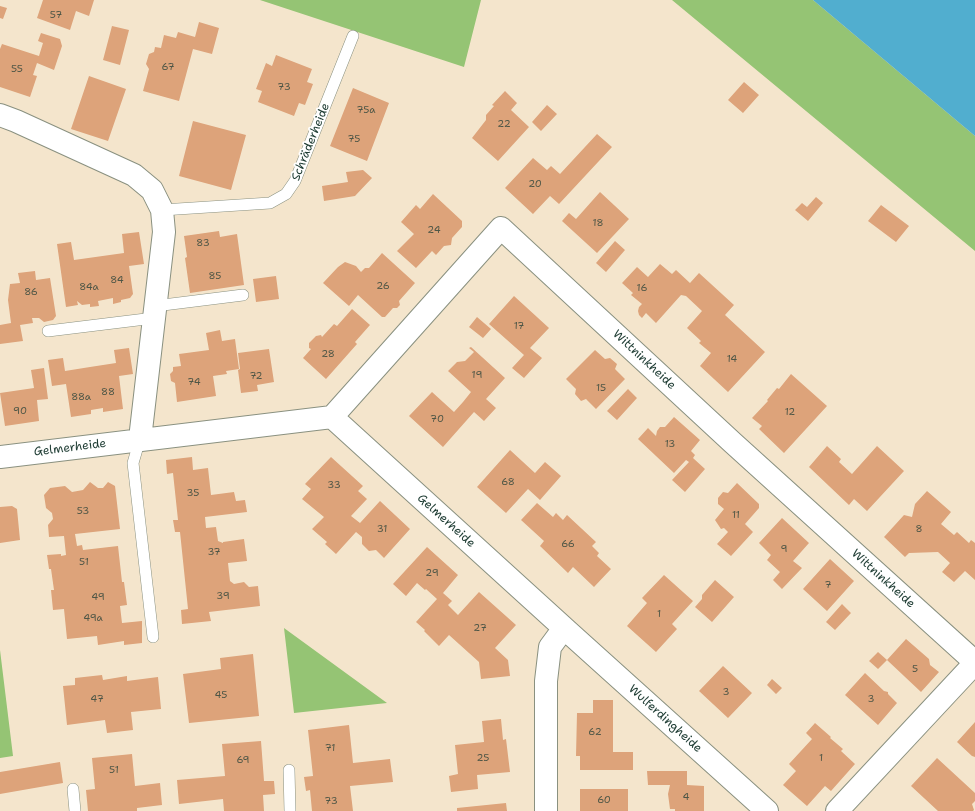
<!DOCTYPE html>
<meta charset="utf-8">
<style>
body{margin:0}
canvas{display:block;background:#f4e5cc}
</style>
<canvas width="975" height="811"></canvas>
<script>
const c = document.querySelector('canvas').getContext('2d');
c.lineJoin = 'round';
function paint(path, color) {
  c.fillStyle = color;
  c.fill(path, 'evenodd');
}
function shape(rows) {
  const path = new Path2D();
  for (const r of rows) {
    path.moveTo(r[0], r[1]);
    for (let i = 2; i < r.length; i += 2) path.lineTo(r[i], r[i + 1]);
  }
  return path;
}
function stroke(path, color, width, dash) {
  c.strokeStyle = color;
  c.lineWidth = width;
  c.lineCap = dash ? 'butt' : 'round';
  c.setLineDash(dash || []);
  c.stroke(path);
}
function drawText(font, color, halo, rows, align = 'center') {
  c.font = font + ' "Shantell Sans",sans-serif';
  c.lineWidth = 3.5;
  c.setLineDash([]);
  c.textBaseline = 'middle';
  c.strokeStyle = halo;
  c.fillStyle = color;
  for (const [text, x, y, turn = 0] of rows) {
    c.save();
    c.translate(x, y);
    c.rotate((+turn || 0) * Math.PI / 180);
    c.textAlign = isNaN(turn) ? turn : align;
    if (halo) c.strokeText(text, 0, 0);
    c.fillText(text, 0, 0);
    c.restore();
  }
}
paint(shape([
 [260,0,481,0,464,67],
 [672,0,813,0,975,136,975,251],
 [284,628,387,703,294,713],
 [0,650,13,756,0,758]
]), '#95c474');
paint(shape([
 [813,0,975,0,975,136]
]), '#51aecf');
paint(shape([
 [43,0,94,0,89,16,76,11,70,30,37,18],
 [0,6,7,8,3,19,0,18],
 [199,22,219,28,212,54,193,49,179,101,143,91,149,69,146,64,149,54,154,52,155,47,161,48,164,35,176,38,178,32,195,37],
 [112,26,129,30,120,65,103,60],
 [41,33,60,39,62,46,54,70,37,63,33,75,37,76,30,97,0,87,0,49,2,44,39,56,43,43,38,41],
 [276,55,312,69,307,82,313,84,305,105,299,103,294,116,258,102,262,91,256,89,266,63,272,66],
 [89,76,126,89,108,141,71,129],
 [744,82,759,95,743,113,728,100],
 [353,88,389,103,367,161,330,146],
 [505,91,517,103,511,110,529,127,498,161,472,138,486,120,486,115,494,106,492,105],
 [547,105,557,114,541,131,532,122],
 [193,121,246,135,231,190,179,176],
 [597,134,612,147,559,204,550,196,533,214,505,188,533,158,547,170,551,166,560,174],
 [363,170,372,178,355,196,324,201,322,186,348,182,346,172],
 [600,192,629,219,597,253,562,221,569,213,576,219],
 [433,194,462,221,462,227,452,238,451,245,444,246,436,255,432,251,416,268,397,251,414,234,401,222,416,205,420,209],
 [816,197,823,203,808,221,795,210,802,203,807,207],
 [881,205,909,226,896,242,868,221],
 [219,231,220,237,237,234,244,285,190,293,185,258,187,257,184,236],
 [139,232,144,264,129,266,133,294,130,298,121,300,121,302,113,304,113,298,98,301,99,306,90,307,90,304,82,305,77,301,78,305,66,307,57,244,71,242,74,260,124,253,122,234],
 [615,241,625,250,606,272,596,263],
 [382,253,415,283,399,301,400,305,397,308,393,308,385,317,382,317,358,295,349,306,323,283,338,267,345,262,356,266,361,272,365,268,369,268],
 [660,264,672,274,676,270,690,283,699,273,734,305,725,315,765,352,728,392,700,366,711,353,699,343,701,341,687,328,702,311,686,296,681,295,656,323,646,313,642,318,639,315,638,311,639,307,642,304,631,295,633,293,622,283,637,267,648,277],
 [35,271,36,280,50,278,56,316,53,320,44,322,39,318,32,318,33,323,20,325,23,341,0,344,0,325,11,323,8,300,10,284,20,283,18,273],
 [276,276,279,299,256,302,253,279],
 [514,296,549,328,530,348,542,358,524,378,512,368,524,355,489,324],
 [352,309,370,325,355,342,357,344,326,379,303,358,311,349,309,348,309,343,316,336,321,335,322,337,334,324,337,326],
 [477,317,491,329,483,338,469,327],
 [220,330,222,341,235,339,239,369,226,371,227,374,213,376,216,396,177,402,175,383,171,381,170,374,173,371,173,367,181,366,179,354,209,350,206,333],
 [471,347,505,378,486,399,496,408,484,421,474,412,443,447,409,416,432,392,454,412,463,402,471,392,448,371,457,362,465,361,474,352,469,348],
 [129,348,133,374,119,376,123,409,103,412,103,408,91,410,91,414,71,417,66,384,52,386,48,360,63,358,65,371,90,367,116,363,114,350],
 [269,349,274,382,257,385,258,391,241,393,238,370,240,369,238,353],
 [595,350,605,359,610,358,617,364,615,369,625,379,596,409,586,399,581,401,575,394,576,389,566,379],
 [44,368,48,399,37,400,39,421,5,426,0,393,34,388,31,370],
 [791,374,827,406,784,453,759,429,762,426,752,418,768,401,767,400,777,388,779,389],
 [628,389,637,398,617,420,607,411],
 [674,417,700,440,691,451,695,455,693,458,705,469,685,492,672,480,689,462,686,460,674,473,638,439,648,428,656,436,657,431,660,427,665,427],
 [827,446,841,459,839,462,852,474,877,446,904,471,867,511,854,499,849,505,809,467],
 [510,450,535,473,545,462,561,476,540,500,528,489,506,513,477,487],
 [192,457,193,470,208,468,211,495,234,492,236,501,245,500,247,512,205,517,206,528,216,527,218,541,223,543,223,542,244,539,247,561,228,563,230,581,234,584,244,582,249,587,258,586,260,606,209,612,211,621,182,624,181,610,188,609,180,532,175,532,173,520,178,520,173,473,167,474,166,460],
 [331,457,363,486,358,491,367,499,351,516,360,523,380,501,410,529,384,558,376,550,369,551,362,544,362,537,356,532,336,554,325,544,327,542,312,529,324,517,302,499,311,489,305,484],
 [90,482,98,488,103,488,108,482,115,486,120,529,75,534,77,546,82,545,83,550,118,546,122,582,124,582,127,605,120,606,122,623,142,621,142,643,124,645,124,641,98,645,97,636,67,639,64,609,53,610,51,590,54,590,51,569,49,569,47,555,61,554,61,556,66,555,64,536,49,537,48,525,53,519,52,513,46,508,44,495,50,488,65,486,72,492,83,490],
 [737,483,759,504,759,508,745,524,753,532,731,556,717,544,728,532,724,528,721,529,715,520,724,509,718,504,718,498,723,492,728,493],
 [927,491,951,512,941,524,954,535,957,532,969,543,971,540,975,543,975,580,965,571,954,582,942,572,950,563,938,552,909,553,905,557,884,537,904,515,912,517,915,504],
 [537,503,553,517,556,513,563,520,567,515,596,542,592,546,599,553,597,556,611,569,594,587,573,567,568,573,540,546,544,541,521,520],
 [12,506,17,509,20,540,0,543,0,507],
 [782,518,809,543,793,561,802,568,782,589,773,580,780,572,767,560,771,555,759,543],
 [427,547,458,575,443,593,452,601,448,605,458,615,479,592,516,625,495,648,508,660,510,676,481,679,479,662,449,635,439,646,424,631,425,630,416,622,437,599,426,589,425,590,417,583,406,596,393,584],
 [830,559,854,581,827,611,803,589],
 [664,575,693,601,672,624,677,629,656,652,627,626,647,603,642,598],
 [715,580,734,597,712,622,695,607,702,599,702,595],
 [842,604,851,613,835,630,826,622],
 [906,639,929,659,930,665,939,672,921,692,887,660,878,669,869,661,878,652,887,660],
 [253,654,259,716,189,723,183,674,221,669,220,658],
 [723,666,752,693,728,718,699,691],
 [865,673,884,691,888,692,888,694,897,703,878,725,845,695],
 [102,675,103,680,127,676,127,681,158,677,161,709,131,712,133,730,107,733,105,720,67,725,63,686,75,685,75,678],
 [772,679,782,688,776,694,767,685],
 [593,700,613,700,613,752,633,752,633,770,580,770,580,756,576,756,577,713,593,713],
 [501,719,503,740,506,739,510,772,477,775,478,789,451,792,449,776,458,774,455,745,484,742,482,721],
 [975,722,975,757,972,756,957,742],
 [815,723,831,737,830,738,843,749,841,751,855,764,831,791,825,786,807,806,783,785,796,771,789,764,812,739,806,733],
 [349,725,353,763,390,759,393,782,350,786,353,811,312,811,310,790,306,791,304,777,313,776,308,730],
 [261,741,264,781,274,781,275,794,263,795,264,811,224,811,223,799,179,804,177,780,225,776,222,744],
 [132,754,135,786,160,783,162,805,137,808,137,811,88,811,86,790,95,789,92,758],
 [937,758,975,793,975,801,972,804,974,810,973,811,938,811,911,786],
 [60,762,63,783,0,794,0,772],
 [647,771,687,771,687,785,704,786,704,811,675,811,675,809,670,809,668,794,670,785,648,785],
 [580,789,628,789,628,811,580,811],
 [506,803,507,811,457,811,457,808]
]), '#dda37a');
const lane = shape([
 [162,210,270,203,286,194,295,181,353,36],
 [155,306,243,295],
 [48,331,154,318],
 [140,439,133,463,153,637],
 [289,770,290,811],
 [73,789,75,811]
]);
const street = shape([
 [0,115,16,121,134,175,152,190,162,210,164,232,140,439],
 [332,417,501,228,733,443,975,662],
 [0,457,332,417,564,628,550,647,546,681,546,811],
 [564,628,767,811],
 [837,811,975,663]
]);
stroke(lane, '#8a9180', 12);
stroke(street, '#8a9180', 24);
stroke(lane, '#fff', 11);
stroke(street, '#fff', 22);
drawText('10px', '#4e5646', null, [
 ["57",56,15],
 ["67",168,67],
 ["55",17,69],
 ["73",284,87],
 ["75a",366,110],
 ["22",504,124],
 ["75",354,139],
 ["20",535,184],
 ["18",598,223],
 ["24",434,230],
 ["83",203,243],
 ["85",215,276],
 ["84",117,280],
 ["26",383,286],
 ["84a",89,287],
 ["16",642,288],
 ["86",31,292],
 ["17",519,326],
 ["28",328,354],
 ["14",732,359],
 ["19",477,375],
 ["72",256,376],
 ["74",194,382],
 ["15",601,388],
 ["88",108,392],
 ["88a",81,397],
 ["90",20,411],
 ["12",790,412],
 ["70",437,419],
 ["13",670,444],
 ["68",508,482],
 ["33",334,485],
 ["35",193,493],
 ["53",83,511],
 ["11",736,515],
 ["31",382,529],
 ["8",919,529],
 ["66",568,544],
 ["9",784,549],
 ["37",214,552],
 ["51",84,562],
 ["29",432,573],
 ["7",828,585],
 ["39",223,596],
 ["49",98,597],
 ["1",659,614],
 ["49a",93,618],
 ["27",480,628],
 ["5",915,669],
 ["3",726,692],
 ["45",221,695],
 ["47",97,699],
 ["3",871,699],
 ["62",595,732],
 ["71",330,748],
 ["25",483,758],
 ["1",821,758],
 ["69",243,760],
 ["51",114,770],
 ["4",686,797],
 ["60",604,800],
 ["73",331,801]
]);
drawText('12px', '#1f3d34', '#fff', [
 ["Schräderheide",311,142,-68],
 ["Wittninkheide",644,360,43],
 ["Gelmerheide",70,448,-7],
 ["Gelmerheide",446,521,42],
 ["Wittninkheide",883,579,42],
 ["Wulferdingheide",665,719,42]
]);
</script>
